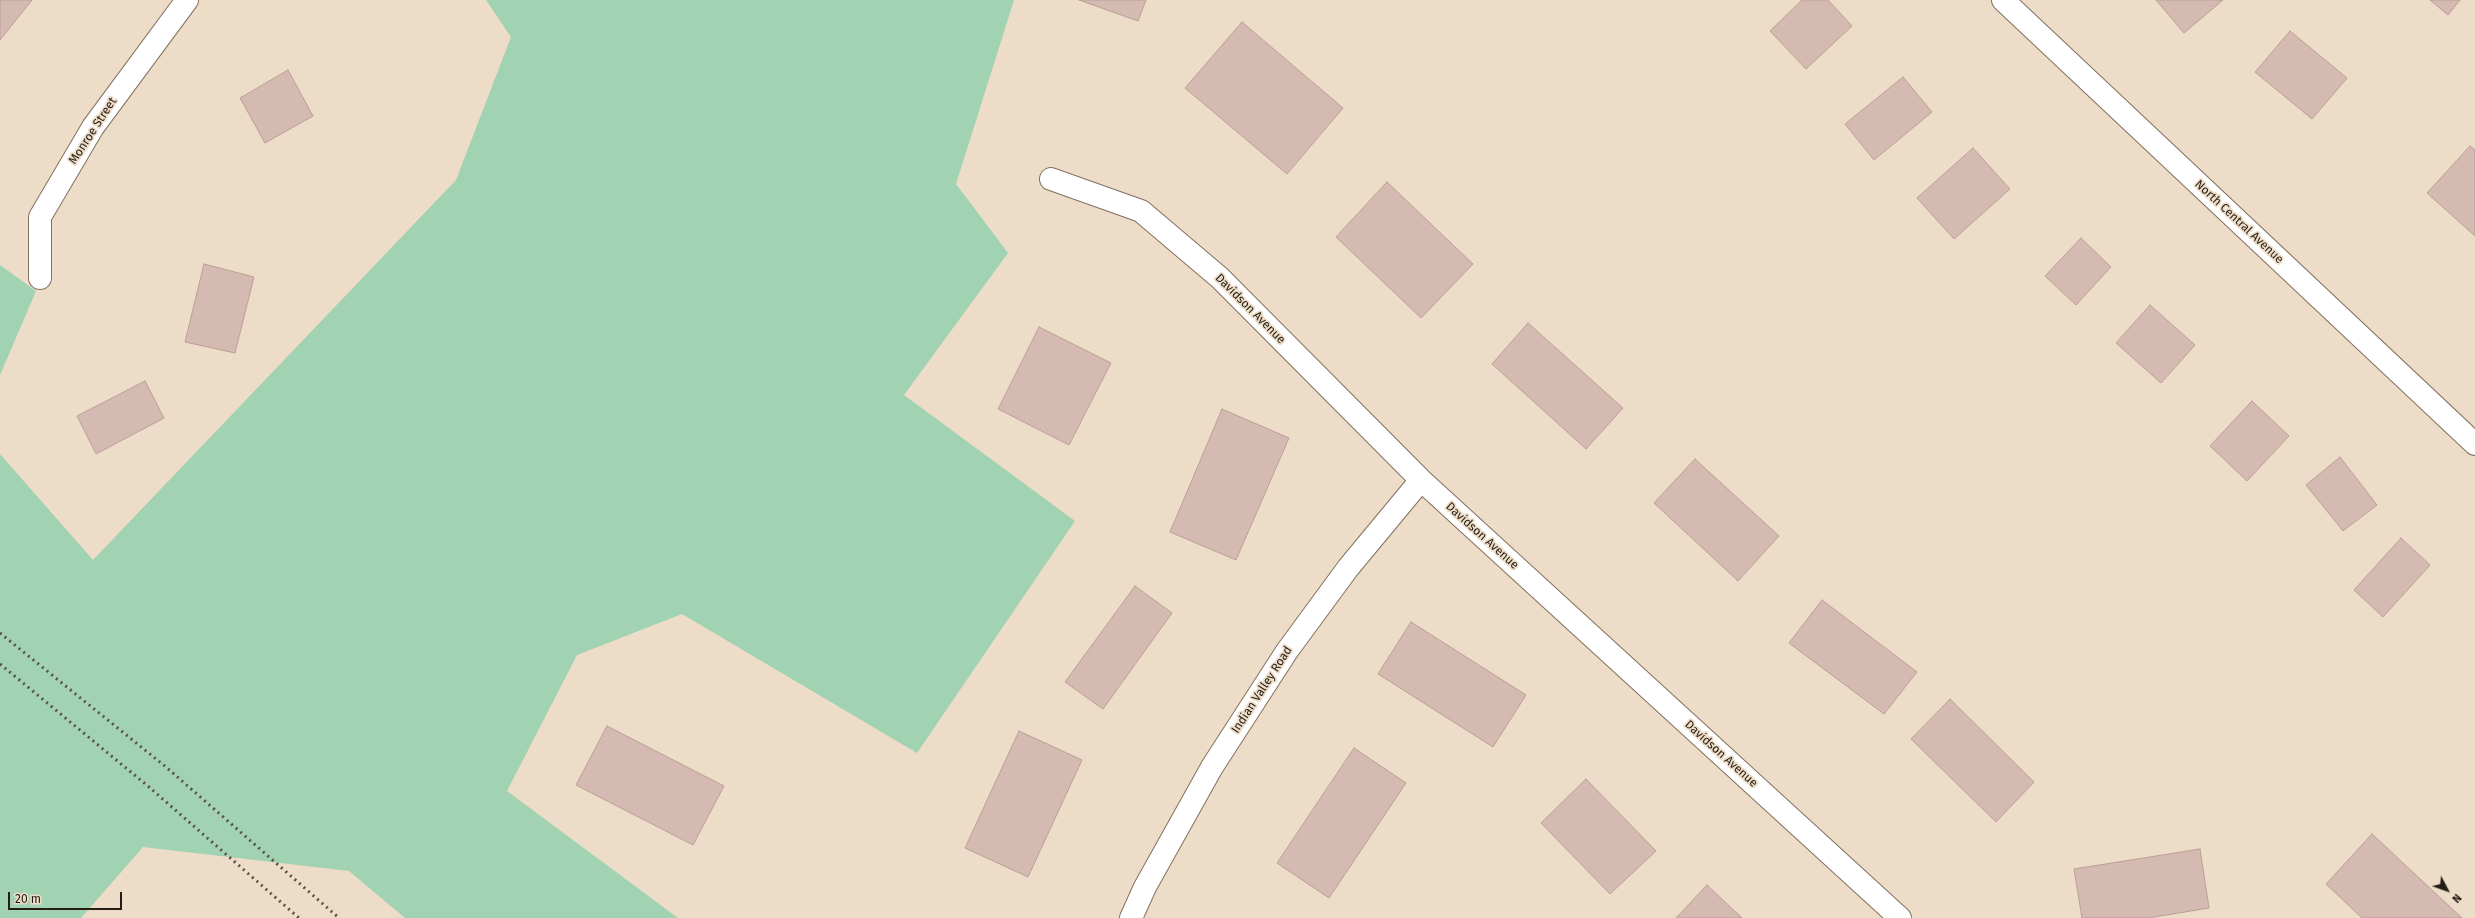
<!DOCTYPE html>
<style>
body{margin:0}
#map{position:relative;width:2475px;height:918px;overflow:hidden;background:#eddcc7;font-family:"Fira Sans",sans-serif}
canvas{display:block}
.north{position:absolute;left:2427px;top:870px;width:40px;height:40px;-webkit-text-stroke:3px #eddcc7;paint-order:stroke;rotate:131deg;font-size:11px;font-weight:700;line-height:16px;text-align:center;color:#231d15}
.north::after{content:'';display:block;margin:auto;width:14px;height:18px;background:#231d15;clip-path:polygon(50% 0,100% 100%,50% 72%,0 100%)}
.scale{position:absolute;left:8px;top:892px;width:114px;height:18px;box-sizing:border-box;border:2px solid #231d15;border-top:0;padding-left:5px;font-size:12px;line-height:14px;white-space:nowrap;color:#231d15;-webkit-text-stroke:3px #eddcc7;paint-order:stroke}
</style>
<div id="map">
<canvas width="2475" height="918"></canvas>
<div class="north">N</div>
<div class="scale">20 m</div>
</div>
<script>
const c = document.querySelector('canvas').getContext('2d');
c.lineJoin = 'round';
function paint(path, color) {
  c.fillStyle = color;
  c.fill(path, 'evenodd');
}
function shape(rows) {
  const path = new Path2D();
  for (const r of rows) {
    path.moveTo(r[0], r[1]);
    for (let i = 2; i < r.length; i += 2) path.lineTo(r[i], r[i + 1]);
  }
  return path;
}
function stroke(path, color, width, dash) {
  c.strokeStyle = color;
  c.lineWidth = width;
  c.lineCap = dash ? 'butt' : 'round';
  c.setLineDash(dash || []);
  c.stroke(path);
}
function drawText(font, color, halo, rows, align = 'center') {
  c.font = font + ' "Fira Sans",sans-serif';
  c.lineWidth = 3.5;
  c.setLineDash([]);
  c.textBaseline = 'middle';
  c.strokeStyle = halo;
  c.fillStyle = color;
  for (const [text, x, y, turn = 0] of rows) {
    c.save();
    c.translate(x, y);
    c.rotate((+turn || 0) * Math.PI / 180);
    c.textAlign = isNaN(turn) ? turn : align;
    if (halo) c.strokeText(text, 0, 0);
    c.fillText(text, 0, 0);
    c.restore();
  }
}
paint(shape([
 [486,0,1014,0,956,184,1008,253,904,395,1075,521,917,753,682,614,577,655,507,791,678,918,405,918,349,871,143,847,81,918,0,918,0,454,93,560,456,180,511,37],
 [0,265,36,291,0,375]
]), '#a1d2b1');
const building = shape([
 [0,0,32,0,0,40,0,0],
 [1079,0,1146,0,1138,21,1079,0],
 [1802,0,1828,0,1852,26,1806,69,1770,31,1802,0],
 [2156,0,2223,0,2184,33,2156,0],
 [2430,0,2460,0,2448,15,2430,0],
 [1242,22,1343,108,1287,174,1185,88,1242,22],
 [2290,31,2347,78,2312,119,2255,72,2290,31],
 [288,70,313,116,265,143,240,98,288,70],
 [1903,77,1932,112,1874,160,1845,124,1903,77],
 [2470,146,2475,150,2475,236,2427,193,2470,146],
 [1973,148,2010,189,1954,239,1917,198,1973,148],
 [1387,182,1473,264,1421,318,1336,237,1387,182],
 [2081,238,2111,267,2076,305,2045,276,2081,238],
 [204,264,254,277,235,353,185,342,204,264],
 [2150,305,2195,345,2161,383,2116,343,2150,305],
 [1528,323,1623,408,1586,449,1492,364,1528,323],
 [1039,327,1111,363,1069,445,998,409,1039,327],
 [145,381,164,418,96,454,77,416,145,381],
 [2252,401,2289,436,2247,481,2210,446,2252,401],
 [1222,409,1289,438,1236,560,1170,532,1222,409],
 [2340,457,2377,505,2343,531,2306,485,2340,457],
 [1695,459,1779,536,1738,581,1654,503,1695,459],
 [2401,538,2430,565,2383,617,2354,590,2401,538],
 [1135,586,1172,613,1103,709,1065,682,1135,586],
 [1822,600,1917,672,1884,714,1789,643,1822,600],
 [1411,622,1526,695,1493,747,1378,674,1411,622],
 [1950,699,2034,782,1996,822,1911,739,1950,699],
 [607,726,724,786,693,845,576,785,607,726],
 [1019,731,1082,760,1028,877,965,848,1019,731],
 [1354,748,1406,783,1329,898,1277,863,1354,748],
 [1586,779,1656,851,1610,894,1541,823,1586,779],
 [2372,834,2462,918,2362,918,2326,884,2372,834],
 [2200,849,2209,908,2148,918,2082,918,2074,869,2200,849],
 [1707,885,1742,918,1676,918,1707,885]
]);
paint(building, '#d5bab2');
stroke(building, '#b99f97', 1);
const street = shape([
 [1051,179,1141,211,1220,278,1421,480,1900,918],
 [40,278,40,217,93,127,187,0],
 [1131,918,1145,887,1212,767,1287,651,1348,568,1421,480]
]);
const secondary = shape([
 [2003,0,2475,444]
]);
stroke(street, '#81715f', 24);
stroke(secondary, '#81715f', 24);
stroke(street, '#fff', 22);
stroke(secondary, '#fff', 22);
stroke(shape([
 [0,633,166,767,339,918],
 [0,664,149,787,299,918]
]), '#5b5247', 3, [2, 4]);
drawText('12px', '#231d15', '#eddcc7', [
 ["Monroe Street",93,131,-57],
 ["North Central Avenue",2239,222,43],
 ["Davidson Avenue",1250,309,45],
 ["Davidson Avenue",1482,536,42],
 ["Indian Valley Road",1262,690,-57],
 ["Davidson Avenue",1721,754,42]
]);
</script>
